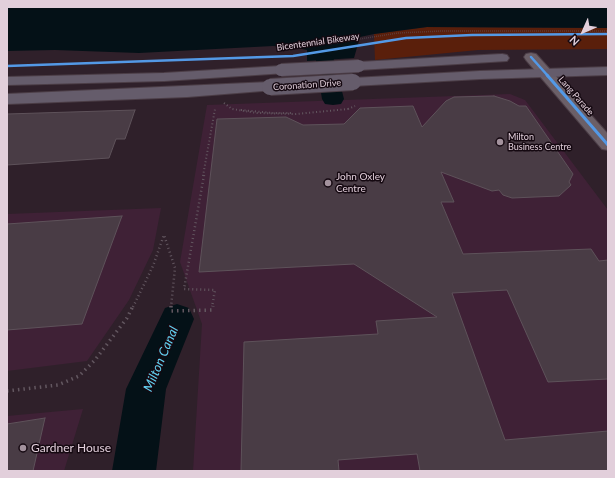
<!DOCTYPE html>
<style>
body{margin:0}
#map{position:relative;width:615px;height:478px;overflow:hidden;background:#2f202a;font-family:Lato,sans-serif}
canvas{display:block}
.frame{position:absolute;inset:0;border:8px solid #e2cfdb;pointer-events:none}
.north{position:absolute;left:563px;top:12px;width:40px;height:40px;-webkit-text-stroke:3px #150911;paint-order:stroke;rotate:225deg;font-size:11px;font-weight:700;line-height:16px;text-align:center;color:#e2cfdb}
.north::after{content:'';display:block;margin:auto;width:14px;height:18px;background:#e2cfdb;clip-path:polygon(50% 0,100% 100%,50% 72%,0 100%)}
</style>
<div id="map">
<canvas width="615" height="478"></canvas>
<div class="frame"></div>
<div class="north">N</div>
</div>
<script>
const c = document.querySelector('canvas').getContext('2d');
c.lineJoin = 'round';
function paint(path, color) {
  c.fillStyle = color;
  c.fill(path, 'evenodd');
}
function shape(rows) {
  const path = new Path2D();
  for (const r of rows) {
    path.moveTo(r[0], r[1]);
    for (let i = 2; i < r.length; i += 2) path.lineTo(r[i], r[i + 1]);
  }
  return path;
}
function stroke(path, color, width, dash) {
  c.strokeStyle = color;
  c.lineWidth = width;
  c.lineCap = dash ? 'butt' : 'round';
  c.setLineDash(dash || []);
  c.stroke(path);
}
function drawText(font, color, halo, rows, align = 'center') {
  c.font = font + ' Lato,sans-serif';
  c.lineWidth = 3;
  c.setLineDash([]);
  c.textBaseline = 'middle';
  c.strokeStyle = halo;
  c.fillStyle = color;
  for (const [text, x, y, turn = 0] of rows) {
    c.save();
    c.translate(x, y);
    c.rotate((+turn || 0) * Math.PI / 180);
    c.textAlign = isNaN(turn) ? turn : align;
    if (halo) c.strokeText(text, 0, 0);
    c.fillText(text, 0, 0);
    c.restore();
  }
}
paint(shape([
 [510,94,525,100,608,210,608,471,193,471,202,324,180,262,207,105],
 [161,208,153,250,129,300,87,361,7,371,7,214],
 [83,409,64,471,7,471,7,416]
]), '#3f2136');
paint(shape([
 [427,27,608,28,608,49,478,50,375,60,374,34]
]), '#5a1f0b');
paint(shape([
 [7,7,608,7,608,28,427,27,374,34,360,37,354,58,307,61,307,50,297,48,273,46,139,53,55,50,7,51]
]), '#041117');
paint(shape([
 [325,54,332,56,334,60,344,99,341,104,333,105,325,104,322,99,316,60,318,56,325,54],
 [177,304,189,308,194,319,166,389,156,471,112,471,126,389,165,308,177,304]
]), '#041117');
const building = shape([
 [494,96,510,101,519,106,526,106,573,174,569,182,571,185,559,196,512,198,503,195,499,190,492,191,441,172,454,202,441,202,463,254,591,249,599,261,608,260,608,379,548,382,507,290,452,293,505,440,608,431,608,471,420,471,417,454,338,460,339,471,241,471,244,342,378,334,376,321,437,317,354,264,199,272,217,119,286,117,303,125,344,124,360,108,413,106,422,127,446,101,454,97,494,96],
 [135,110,125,139,116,139,109,158,7,165,7,114,135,110],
 [122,216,82,324,7,330,7,224,122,216],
 [45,418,33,471,7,471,7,424,45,418]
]);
paint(building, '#493c45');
stroke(building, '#5e525a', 1);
const street = shape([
 [531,53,536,54,608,134,608,150,602,149,526,60,524,57,526,54,531,53]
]);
const highway = shape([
 [502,54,507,55,509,58,507,61,359,70,354,69,352,66,354,63,359,62,502,54],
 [281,66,286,67,288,70,286,73,164,81,7,85,7,77,164,73,281,66],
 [608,67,608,75,480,79,353,86,348,85,346,82,348,79,353,78,480,71,608,67],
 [270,82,275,84,278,87,275,90,187,97,7,104,7,94,270,82]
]);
stroke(street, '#4b3d46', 2);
stroke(highway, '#4b3d46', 2);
stroke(shape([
 [329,44,398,33,441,31,608,31]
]), '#635760', 1.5, [0.5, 1.5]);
stroke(shape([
 [348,109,355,106],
 [241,110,272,113,291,113,291,111],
 [203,176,215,109]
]), '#635760', 2, [1, 2.5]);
stroke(shape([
 [204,175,184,289,215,290,212,307],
 [133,307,153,266,164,235,175,268,171,307]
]), '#635760', 2.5, [1, 3]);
stroke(shape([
 [171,306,171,311,212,310,213,306],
 [7,391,58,385,79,376,95,360,127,318,133,306]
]), '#635760', 3.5, [1.5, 4]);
paint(street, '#6b5f67');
paint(highway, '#655c6b');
const highwayBridgeFar1 = shape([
 [281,70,359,66]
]);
const highwayBridge = shape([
 [270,87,353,82]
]);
stroke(highwayBridgeFar1, '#4b3d46', 14, []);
stroke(highwayBridge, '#4b3d46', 18, []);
stroke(shape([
 [224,103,232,109,257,113,296,114,348,109]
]), '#635760', 2, [1, 2.5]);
stroke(highwayBridgeFar1, '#655c6b', 12);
stroke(highwayBridge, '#655c6b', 16);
stroke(shape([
 [531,57,548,76],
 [7,66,293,56,406,38,472,35,608,34]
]), '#5399e6', 2.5);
stroke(shape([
 [547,75,608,145]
]), '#5399e6', 3);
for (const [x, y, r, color] of [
 [500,142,4,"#a3929d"],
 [328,183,4,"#a3929d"],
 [23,448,4,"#a3929d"]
]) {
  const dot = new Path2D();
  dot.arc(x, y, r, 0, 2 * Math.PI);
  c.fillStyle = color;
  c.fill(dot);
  stroke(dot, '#150911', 1.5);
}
drawText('9px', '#e2cfdb', '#150911', [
 ["Bicentennial Bikeway",318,42,-8],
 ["Coronation Drive",307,85,-4],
 ["Lang Parade",576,96,49]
]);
drawText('9px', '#e2cfdb', '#150911', [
 ["Milton",508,137],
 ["Business Centre",508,147]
], 'left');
drawText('10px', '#e2cfdb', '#150911', [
 ["John Oxley",336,177],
 ["Centre",336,189]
], 'left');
drawText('12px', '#e2cfdb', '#150911', [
 ["Gardner House",31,448]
], 'left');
drawText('italic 13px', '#62d1f1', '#150911', [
 ["Milton Canal",161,359,-67]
]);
</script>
